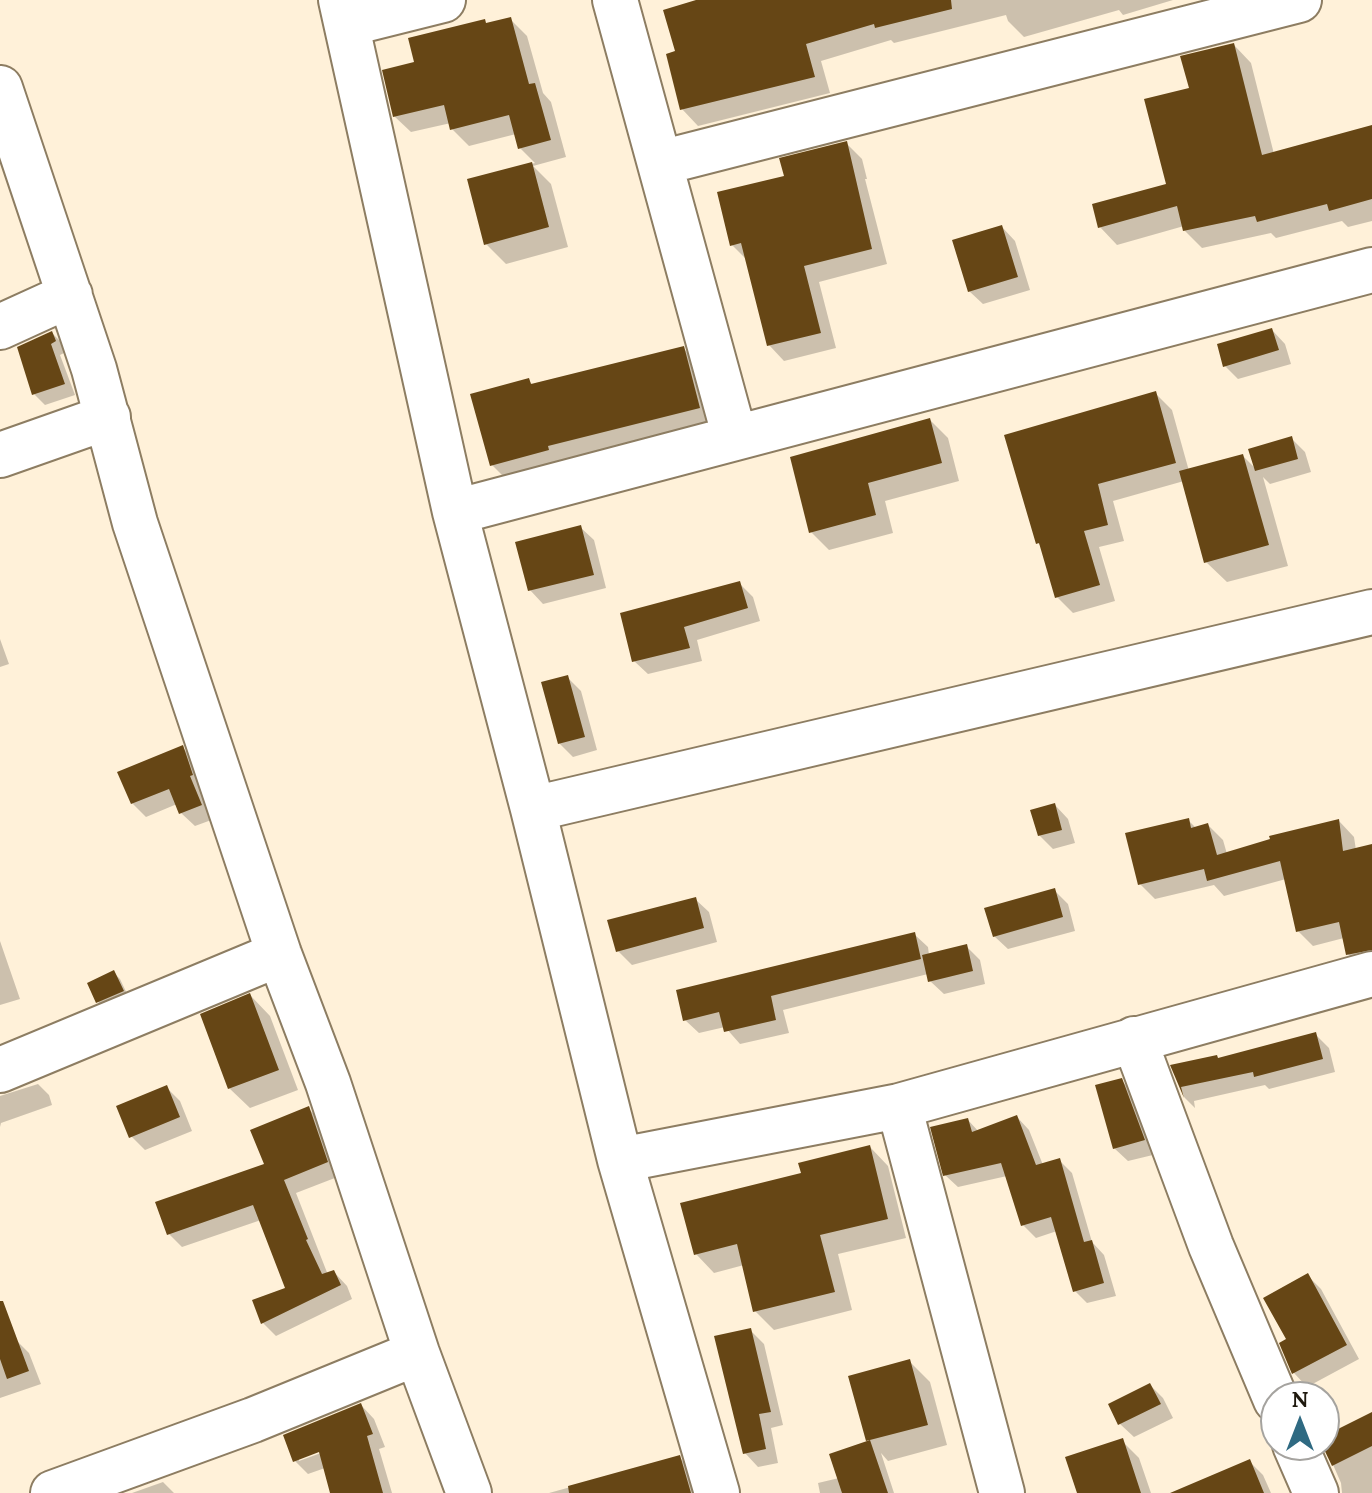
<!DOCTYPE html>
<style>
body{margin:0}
#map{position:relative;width:1372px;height:1493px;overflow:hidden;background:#fff1d9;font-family:Lora,serif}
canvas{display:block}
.north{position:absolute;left:1260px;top:1381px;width:80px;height:80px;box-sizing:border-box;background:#fff;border:2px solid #a5a39f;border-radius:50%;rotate:0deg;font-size:22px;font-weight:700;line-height:32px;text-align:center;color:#1f190e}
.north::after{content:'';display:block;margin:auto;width:28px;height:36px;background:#2f6a82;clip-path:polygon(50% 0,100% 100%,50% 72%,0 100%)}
</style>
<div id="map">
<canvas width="1372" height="1493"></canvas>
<div class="north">N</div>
</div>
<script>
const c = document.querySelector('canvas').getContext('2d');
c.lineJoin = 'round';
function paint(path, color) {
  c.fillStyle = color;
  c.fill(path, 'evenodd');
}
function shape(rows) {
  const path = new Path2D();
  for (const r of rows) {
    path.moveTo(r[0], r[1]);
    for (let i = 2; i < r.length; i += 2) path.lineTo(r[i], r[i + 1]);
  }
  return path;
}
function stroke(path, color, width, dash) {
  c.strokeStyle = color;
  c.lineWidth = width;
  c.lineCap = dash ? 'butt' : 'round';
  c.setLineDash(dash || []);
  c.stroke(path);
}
paint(shape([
 [702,0,1173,0,1123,15,1119,10,1024,37,1008,21,1006,15,894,43,891,40,821,61,830,93,698,126,682,109,678,53],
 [510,19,527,36,543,93,551,102,566,157,533,166,551,184,568,247,506,264,486,244,469,180,535,163,520,148,516,134,469,146,452,129,451,123,411,132,394,116,416,63,488,25],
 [1234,45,1251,63,1274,154,1372,128,1372,221,1348,227,1342,221,1276,238,1271,233,1202,248,1184,230,1184,226,1117,245,1100,227,1168,185,1191,90],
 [846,143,862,159,867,179,865,179,887,264,819,282,836,348,784,361,769,345,748,261,732,245,786,177],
 [1002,227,1015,241,1030,290,983,304,969,291],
 [1272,330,1285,344,1291,364,1238,379,1225,366],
 [52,333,63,344,66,352,60,355,75,395,45,405,34,394],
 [683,348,703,368,718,427,511,484,492,465,528,380,533,385],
 [1156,394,1172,410,1189,471,1243,456,1257,470,1292,439,1305,452,1311,472,1270,484,1263,477,1288,566,1227,582,1206,562,1184,481,1113,501,1124,541,1099,547,1115,601,1073,613,1057,597,1043,548,1038,543],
 [930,420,948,438,959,481,885,501,893,533,829,550,811,532],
 [580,527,594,540,606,588,543,604,530,590],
 [739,583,753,597,760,621,697,640,702,661,648,674,634,661],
 [0,639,9,664,0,667],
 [568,678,581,691,597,750,573,757,559,743],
 [182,747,196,761,214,819,195,826,181,813,177,804,146,817,132,803],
 [1055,805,1068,819,1075,843,1053,849,1039,835],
 [1188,820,1196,828,1208,825,1223,840,1227,854,1339,821,1354,837,1356,850,1372,846,1372,968,1363,970,1348,954,1344,938,1313,946,1298,931,1286,879,1224,896,1214,885,1155,899,1140,884],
 [1054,890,1068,904,1075,931,1008,949,994,936],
 [695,899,709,912,717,942,632,965,618,951],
 [914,934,928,947,929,955,966,946,980,960,985,984,944,994,930,981,928,974,783,1010,789,1033,740,1044,725,1027,699,1033,685,1020],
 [0,941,20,999,0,1005],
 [114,973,120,979,129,998,104,1008,98,1002],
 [250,995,270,1016,298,1090,250,1108,229,1088],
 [1315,1034,1329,1048,1335,1072,1269,1089,1265,1085,1194,1101,1195,1108,1184,1097,1173,1067,1219,1059],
 [1121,1080,1135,1094,1157,1154,1128,1161,1114,1148],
 [38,1084,49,1095,52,1105,1,1123,0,1127,0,1096],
 [167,1088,180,1101,192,1131,145,1150,131,1136],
 [309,1109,322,1122,340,1176,296,1193,328,1275,334,1272,347,1286,352,1299,276,1336,263,1323,255,1301,288,1289,261,1220,182,1247,169,1234,266,1166],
 [1017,1117,1029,1130,1043,1165,1059,1160,1072,1173,1092,1242,1104,1255,1116,1296,1087,1303,1075,1291,1057,1231,1036,1238,1023,1225,1007,1176,958,1187,945,1175,968,1120,979,1132],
 [870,1147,888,1166,906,1238,838,1254,852,1310,774,1330,755,1311,744,1265,714,1273,696,1254,803,1174],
 [1308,1276,1321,1289,1359,1359,1307,1387,1294,1373,1282,1344,1289,1340],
 [750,1330,764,1344,783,1425,771,1428,778,1463,758,1467,745,1453],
 [16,1340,29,1353,41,1384,0,1398,0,1345],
 [910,1362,930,1382,947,1445,888,1461,881,1453,894,1493,820,1493,818,1483,839,1478,870,1442,868,1440],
 [1150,1385,1163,1398,1173,1418,1134,1437,1120,1424],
 [361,1405,374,1419,385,1447,379,1449,392,1493,332,1493,325,1468,308,1474,294,1460],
 [327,1447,329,1450,299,1461,299,1457],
 [1372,1414,1372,1493,1342,1493,1341,1483,1324,1444],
 [1122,1441,1139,1458,1151,1493,1079,1493],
 [679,1457,706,1484,709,1493,549,1493],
 [1249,1461,1263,1475,1271,1493,1184,1493],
 [163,1482,174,1493,132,1493]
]), '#0003');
paint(shape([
 [696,0,951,0,952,9,875,28,874,24,806,44,815,77,680,110,666,54,675,51,663,10],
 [511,17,529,84,535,83,551,140,518,149,509,115,450,130,444,105,393,117,382,70,414,62,408,38,485,19,486,23],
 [1234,43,1262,155,1372,125,1372,199,1329,211,1327,204,1257,222,1255,216,1183,231,1177,206,1098,228,1092,204,1166,184,1144,99,1189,88,1180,56],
 [847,141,872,249,804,266,821,333,767,346,741,243,730,246,717,192,784,176,779,158],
 [532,162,549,227,484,245,467,179],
 [1002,225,1018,277,968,292,952,240],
 [1272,328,1279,350,1223,367,1217,344],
 [52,331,56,341,51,344,65,384,32,395,17,347],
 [684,346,700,408,548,446,549,450,490,466,470,394,529,378,531,384],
 [1156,391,1176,463,1098,484,1108,525,1084,531,1100,585,1055,598,1039,543,1036,544,1004,435],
 [930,418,942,463,868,483,876,515,809,533,790,457],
 [1292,436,1298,459,1255,471,1248,449],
 [1243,454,1269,545,1204,563,1179,471],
 [581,525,594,575,528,591,515,542],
 [740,581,748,608,684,627,690,648,632,662,620,613],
 [568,675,585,737,558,744,541,682],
 [183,745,193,775,190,776,202,805,179,814,169,789,131,804,117,772],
 [1055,803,1062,830,1038,836,1030,810],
 [1189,818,1191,828,1208,823,1217,855,1270,839,1269,836,1339,819,1343,851,1372,844,1372,950,1346,955,1339,922,1296,932,1280,861,1207,881,1204,869,1138,885,1125,833],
 [1055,888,1063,917,993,937,984,908],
 [696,897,704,928,616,952,607,920],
 [915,932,921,959,771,996,776,1020,724,1032,719,1012,683,1021,676,990],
 [967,944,973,971,928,982,922,955],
 [114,970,124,991,96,1003,87,983],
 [250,993,279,1070,228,1089,200,1014],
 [1316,1032,1323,1059,1254,1077,1253,1072,1181,1087,1184,1098,1170,1065,1217,1055,1218,1058],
 [1122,1078,1145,1140,1113,1149,1095,1085],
 [167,1085,180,1117,129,1138,116,1106],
 [309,1106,328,1162,284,1180,308,1239,306,1240,322,1274,334,1270,341,1285,261,1324,252,1300,285,1288,253,1205,167,1235,155,1202,264,1164,250,1130],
 [1017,1115,1036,1165,1060,1158,1084,1242,1092,1240,1104,1283,1073,1292,1051,1217,1021,1226,1001,1163,943,1176,930,1127,968,1118,972,1132],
 [870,1145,888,1219,820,1235,835,1292,753,1312,737,1244,694,1255,680,1203,801,1173,798,1163],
 [1308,1273,1347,1345,1292,1374,1279,1343,1286,1339,1263,1298],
 [0,1301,3,1301,29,1371,7,1379,0,1359],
 [751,1328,771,1412,759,1414,766,1449,743,1454,714,1336],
 [910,1359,928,1425,866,1441,848,1376],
 [1150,1383,1161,1404,1118,1425,1108,1404],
 [361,1403,373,1434,367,1436,383,1493,330,1493,319,1452,293,1462,283,1435],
 [1372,1412,1372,1446,1332,1466,1322,1445,1324,1436],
 [1123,1438,1141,1493,1077,1493,1065,1457],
 [870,1440,888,1493,842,1493,829,1454],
 [680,1455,691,1493,569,1493,568,1486],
 [1250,1459,1264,1493,1170,1493]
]), '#664615');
const minor = shape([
 [341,0,455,512,533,809,620,1160,717,1493],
 [615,0,735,438],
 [347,24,443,0],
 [0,88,94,369,135,523,279,954,328,1083,417,1353,469,1493],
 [660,163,1299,0],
 [0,327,70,295],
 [0,455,108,417],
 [455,512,1372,270],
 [533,809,1372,612],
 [1134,1039,1211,1246,1276,1400],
 [0,1070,279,954],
 [899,1106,1002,1493],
 [620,1160,899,1106,1372,974],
 [1295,1445,1316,1493],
 [53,1493,253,1420,417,1353]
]);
stroke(minor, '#8d7d62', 48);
stroke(minor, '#fff', 44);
</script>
